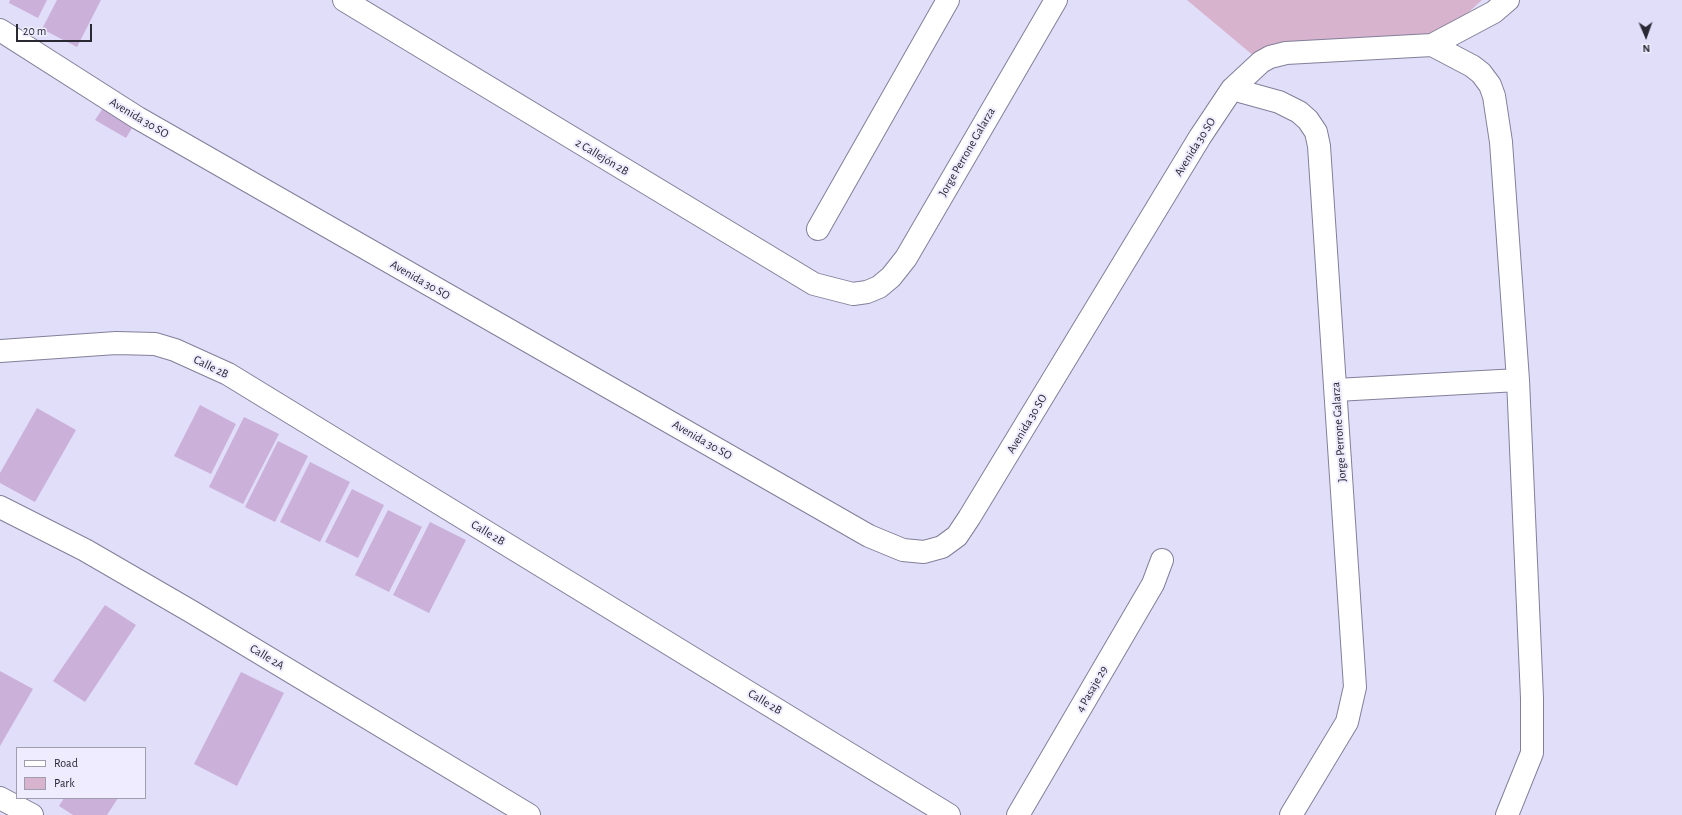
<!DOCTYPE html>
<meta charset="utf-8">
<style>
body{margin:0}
#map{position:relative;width:1682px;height:815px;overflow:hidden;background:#e1defa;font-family:"Alegreya Sans",sans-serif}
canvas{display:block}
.legend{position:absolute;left:16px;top:747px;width:130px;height:52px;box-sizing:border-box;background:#eeecfe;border:1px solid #9f9ead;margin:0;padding:5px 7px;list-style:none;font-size:12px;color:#292833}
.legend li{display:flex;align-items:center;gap:8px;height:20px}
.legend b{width:20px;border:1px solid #9f9ead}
.north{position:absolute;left:1626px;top:16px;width:40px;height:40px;-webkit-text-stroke:3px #eeecfe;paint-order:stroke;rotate:178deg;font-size:11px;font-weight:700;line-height:16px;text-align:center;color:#292833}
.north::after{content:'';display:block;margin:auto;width:14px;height:18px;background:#292833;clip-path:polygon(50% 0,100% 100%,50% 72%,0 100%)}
.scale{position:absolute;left:16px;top:24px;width:76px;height:18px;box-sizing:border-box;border:2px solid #292833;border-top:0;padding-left:5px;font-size:12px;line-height:14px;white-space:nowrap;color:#292833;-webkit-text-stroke:3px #eeecfe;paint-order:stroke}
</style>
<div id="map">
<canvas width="1682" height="815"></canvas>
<ul class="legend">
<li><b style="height:5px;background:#fff"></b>Road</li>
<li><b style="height:11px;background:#d8b3cd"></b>Park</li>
</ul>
<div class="north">N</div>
<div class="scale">20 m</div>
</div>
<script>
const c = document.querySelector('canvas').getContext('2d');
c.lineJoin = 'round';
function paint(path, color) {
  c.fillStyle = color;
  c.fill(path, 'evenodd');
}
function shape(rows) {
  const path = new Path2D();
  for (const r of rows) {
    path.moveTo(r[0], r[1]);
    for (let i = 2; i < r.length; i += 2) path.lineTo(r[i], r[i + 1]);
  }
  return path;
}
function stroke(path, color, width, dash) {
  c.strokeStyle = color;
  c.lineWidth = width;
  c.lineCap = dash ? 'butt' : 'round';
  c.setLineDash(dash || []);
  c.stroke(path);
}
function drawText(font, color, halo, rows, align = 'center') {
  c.font = font + ' "Alegreya Sans",sans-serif';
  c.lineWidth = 4;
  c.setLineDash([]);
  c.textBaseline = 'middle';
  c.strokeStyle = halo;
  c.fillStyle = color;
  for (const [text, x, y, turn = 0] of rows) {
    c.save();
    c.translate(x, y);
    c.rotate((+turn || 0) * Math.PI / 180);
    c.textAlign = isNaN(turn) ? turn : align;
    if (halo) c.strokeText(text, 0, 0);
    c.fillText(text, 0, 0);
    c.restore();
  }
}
paint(shape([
 [1187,0,1482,0,1432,45,1261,62]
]), '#d8b3cd');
paint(shape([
 [10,0,47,0,38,18,9,3],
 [57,0,101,0,77,47,42,29],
 [105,105,135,123,126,138,95,120],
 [200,405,236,424,211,474,174,456],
 [37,408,76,430,35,502,0,483,0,473],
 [244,417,279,434,243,504,209,487],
 [278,441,308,456,275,522,245,507],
 [310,462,350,482,320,542,280,522],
 [352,489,384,505,358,558,325,542],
 [388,510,422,527,389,592,355,575],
 [430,522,466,540,429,613,393,595],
 [105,605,136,625,85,702,53,681],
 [0,671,33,689,0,746],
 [241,672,284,693,237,786,194,764],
 [64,798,118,798,107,815,73,815,59,806]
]), '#cbb0d9');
const minor = shape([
 [344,0,814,284,853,294,867,292,879,287,891,277,906,258,1056,0],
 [0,30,138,118,869,536,903,550,924,552,942,547,957,536,969,518,1200,137,1232,89,1261,62,1270,57,1286,53,1432,45,1494,12,1508,0],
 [1432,45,1472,66,1481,73,1490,85,1494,96,1501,142,1518,380,1532,698,1532,753,1507,815],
 [1232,89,1279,102,1299,112,1308,120,1316,132,1319,146,1355,687,1347,722,1291,815],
 [818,229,948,0],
 [0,351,116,343,155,344,175,350,228,374,949,815],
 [1336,390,1518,380],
 [0,507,85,550,192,612,529,815],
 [0,798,32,815],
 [1018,815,1153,584,1162,560]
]);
stroke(minor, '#827f99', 24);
stroke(minor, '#fff', 22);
drawText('12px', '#292833', '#eeecfe', [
 ["Avenida 30 SO",139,118,31],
 ["Avenida 30 SO",1195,147,-58],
 ["Jorge Perrone Galarza",967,152,-60],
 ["2 Callejón 2B",602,157,31],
 ["Avenida 30 SO",420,280,30],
 ["Calle 2B",211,367,26],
 ["Avenida 30 SO",1027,424,-59],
 ["Jorge Perrone Galarza",1339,432,-94],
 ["Avenida 30 SO",702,440,30],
 ["Calle 2B",488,533,31],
 ["Calle 2A",267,657,31],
 ["4 Pasaje 29",1092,689,-60],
 ["Calle 2B",765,702,31]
]);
</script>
